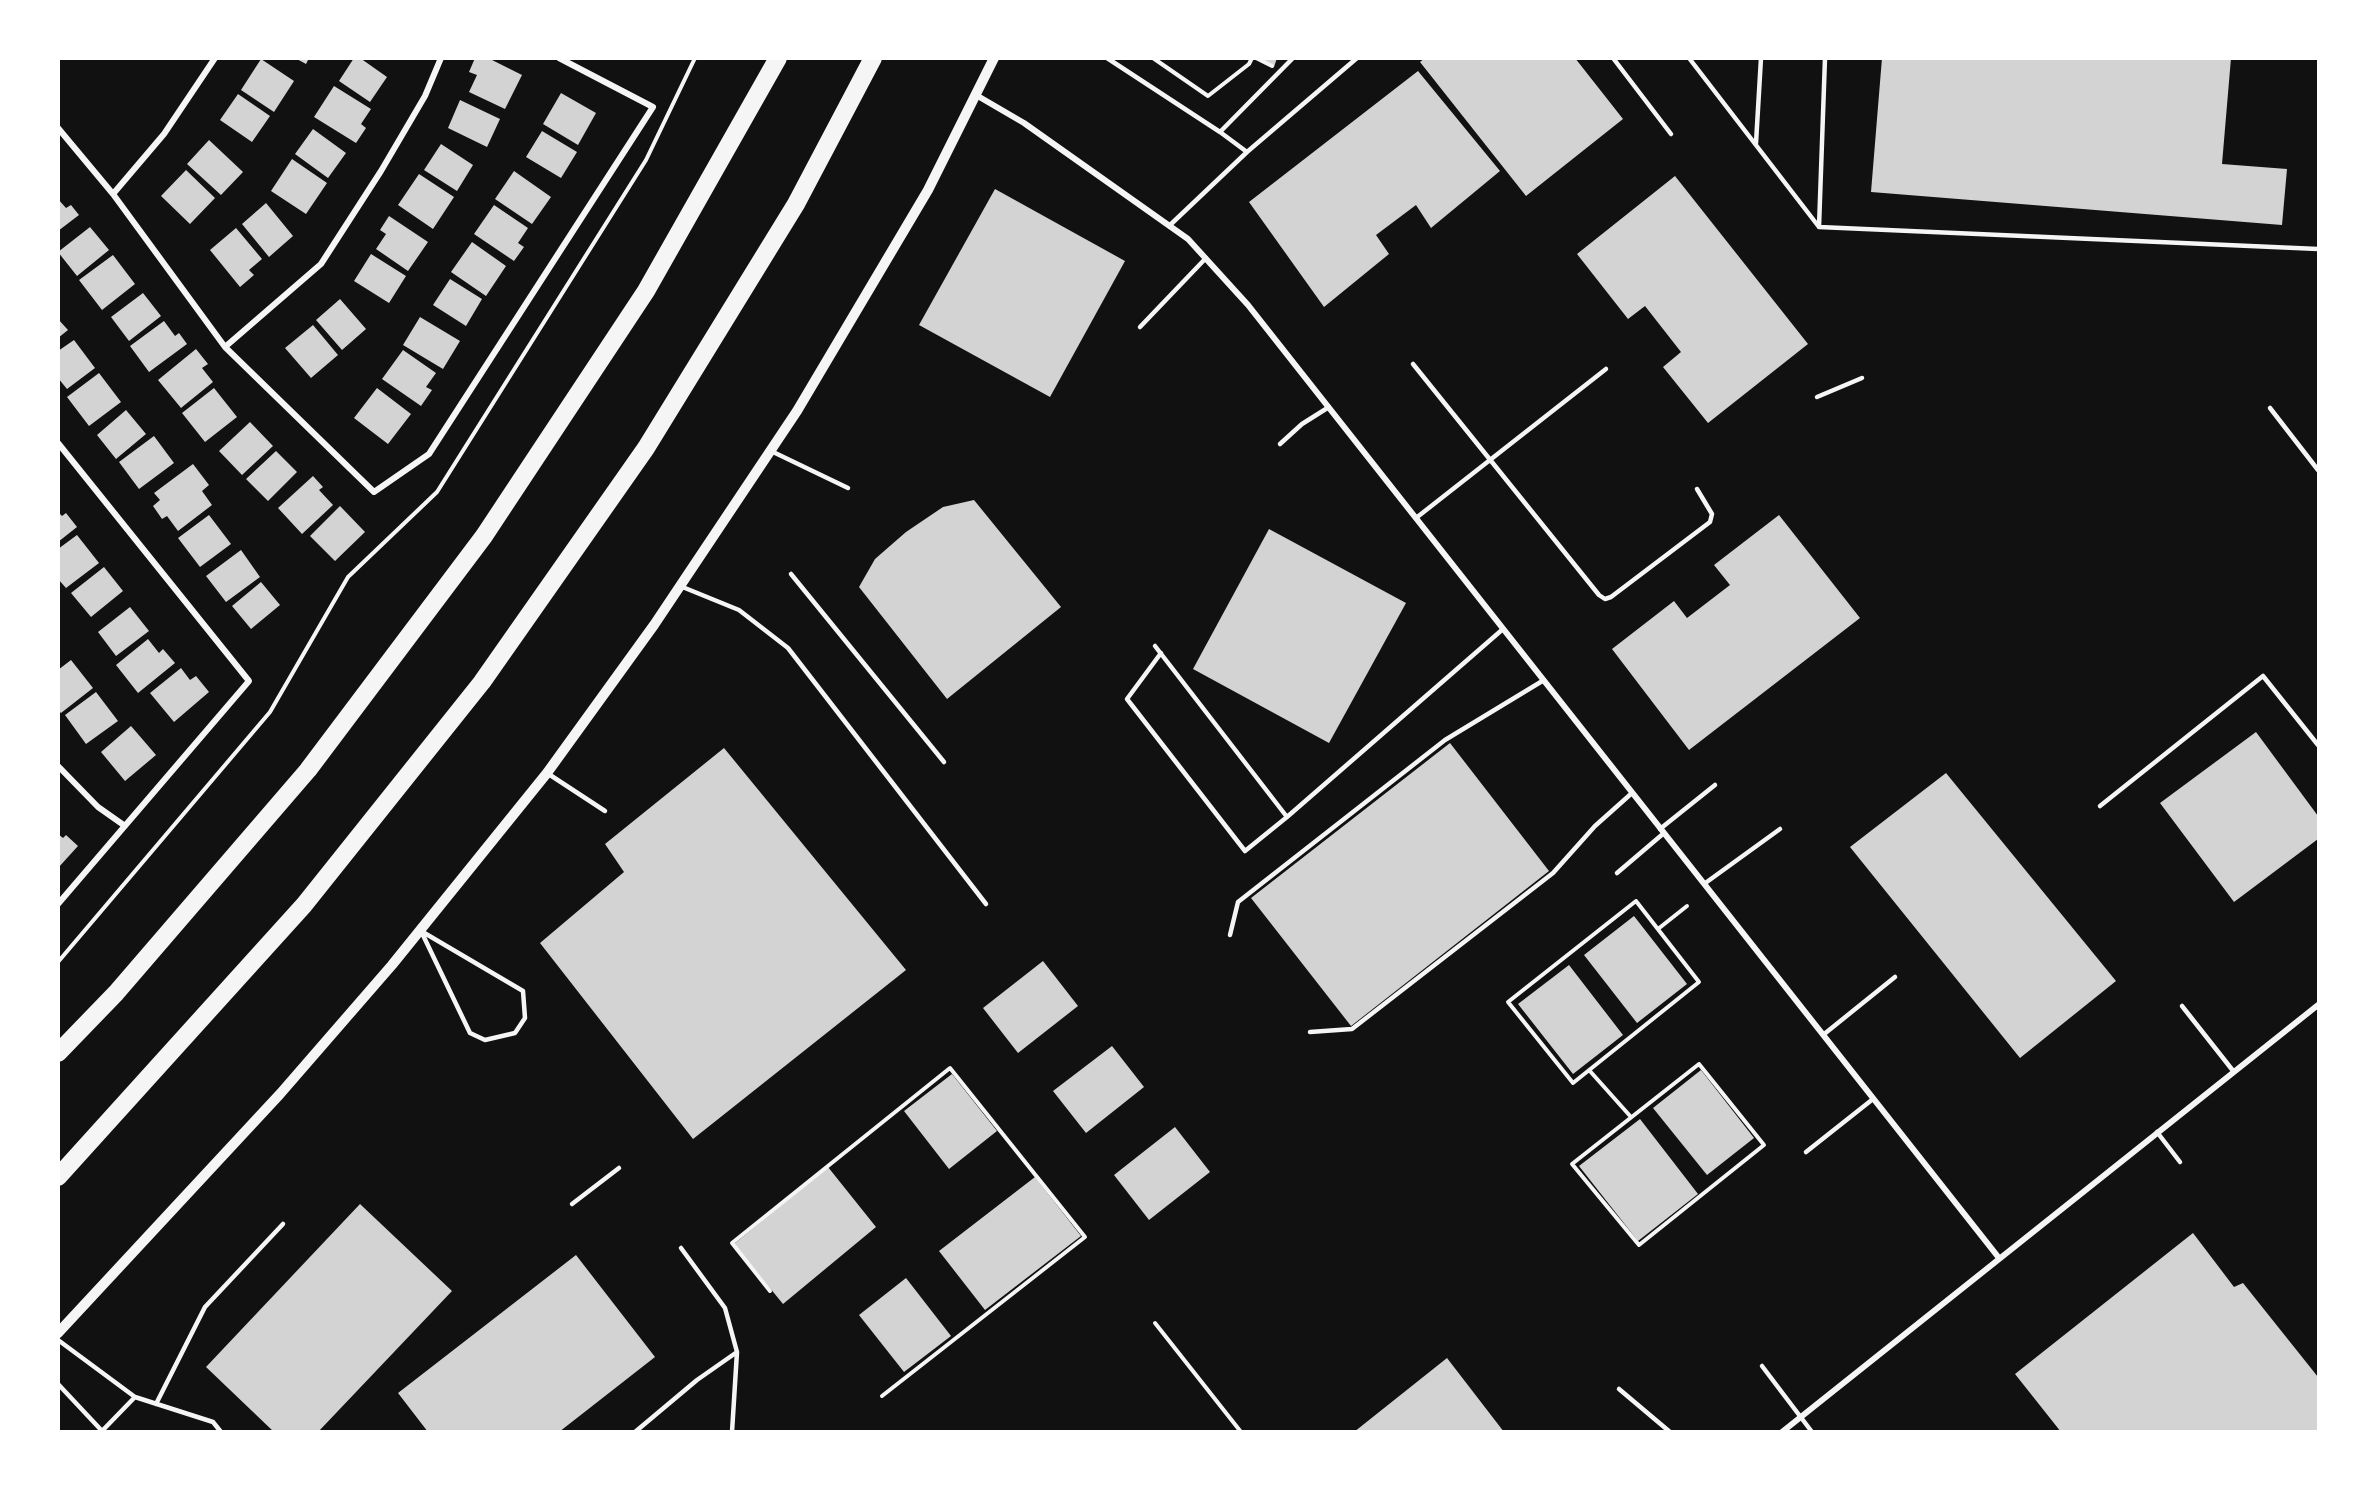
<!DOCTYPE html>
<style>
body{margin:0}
#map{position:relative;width:2377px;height:1490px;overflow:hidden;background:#111;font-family:Raleway,sans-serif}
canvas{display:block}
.frame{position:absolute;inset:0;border:60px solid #fff;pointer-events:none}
</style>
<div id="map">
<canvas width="2377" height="1490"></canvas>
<div class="frame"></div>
</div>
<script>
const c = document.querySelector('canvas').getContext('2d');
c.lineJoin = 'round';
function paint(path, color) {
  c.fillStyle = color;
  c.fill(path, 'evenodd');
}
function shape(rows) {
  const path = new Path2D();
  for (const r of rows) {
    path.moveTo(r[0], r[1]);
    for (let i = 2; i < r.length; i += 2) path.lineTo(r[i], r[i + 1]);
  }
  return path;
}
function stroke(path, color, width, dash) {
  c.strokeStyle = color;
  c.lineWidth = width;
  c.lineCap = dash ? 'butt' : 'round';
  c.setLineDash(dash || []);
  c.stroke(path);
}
paint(shape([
 [295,58,309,58,306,64],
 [354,58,360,58,387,77,370,102,339,81],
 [475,58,488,58,522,75,505,109,469,92,477,75,469,72],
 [1255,58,1277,58,1274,67],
 [1425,58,1575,58,1623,119,1526,196,1420,62],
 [1882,58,2231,58,2222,164,2287,169,2282,225,1871,192],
 [261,59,294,81,274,112,241,90],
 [1418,71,1500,171,1431,228,1416,205,1376,235,1389,254,1324,307,1249,202],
 [334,86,371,109,361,124,366,128,356,143,314,117],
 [561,93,596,113,578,145,543,124],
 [238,94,270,116,252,142,220,120],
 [460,100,500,119,487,147,448,128],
 [313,129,346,153,328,178,295,154],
 [542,131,577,152,561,178,526,157],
 [209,140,243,172,221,195,187,164],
 [441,144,473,165,457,191,424,170],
 [292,159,327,183,306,214,271,191],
 [186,170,215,198,190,224,161,196],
 [514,171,551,197,532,224,495,199],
 [419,174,454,197,433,229,398,205],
 [1675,176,1808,344,1708,423,1663,367,1681,352,1645,306,1628,319,1577,254],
 [995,189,1125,261,1050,397,919,325],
 [58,199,66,208,71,205,79,215,58,231],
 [266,203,293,236,269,257,242,224],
 [494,205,528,228,518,243,524,247,514,261,474,234],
 [389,216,428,242,408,271,376,249,386,234,380,230],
 [90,227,109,250,77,276,58,252],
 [236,228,262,259,249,270,254,275,240,287,210,250],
 [472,242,506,266,486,296,451,272],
 [371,254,406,276,389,303,354,281],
 [113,255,135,284,102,310,79,280],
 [450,279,482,299,466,326,433,305],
 [143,293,161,316,129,341,111,317],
 [340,299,366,329,342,350,316,320],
 [420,317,460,341,443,369,403,345],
 [58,319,68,330,58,338],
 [164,321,175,336,179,333,187,344,149,372,130,346],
 [313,325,338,355,311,378,285,348],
 [74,340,95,368,67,389,58,378,58,351],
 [196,349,208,364,202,368,213,382,181,408,158,380],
 [403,350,436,373,426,387,432,390,421,406,382,379],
 [99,373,121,402,89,426,67,397],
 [214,388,237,417,205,442,182,413],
 [377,388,411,414,388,444,354,418],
 [126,410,146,434,116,459,97,435],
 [250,422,273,446,242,475,219,451],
 [154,436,174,463,139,489,119,462],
 [276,451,297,472,268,501,246,479],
 [193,464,209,485,202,491,212,505,178,531,167,516,162,519,153,506,160,500,154,493],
 [313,476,323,487,319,490,333,505,302,534,278,508],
 [974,500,1061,607,947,699,859,587,875,559,906,532,943,507],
 [340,506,365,532,335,561,310,536],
 [58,512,62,516,66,513,77,527,58,542],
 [209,515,231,544,200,567,178,538],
 [1779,515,1860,618,1689,750,1612,649,1674,601,1687,618,1730,585,1714,565],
 [1269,529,1406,603,1329,743,1193,669],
 [77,535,99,563,66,588,58,579,58,549],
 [241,550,260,577,226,602,206,576],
 [104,567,123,591,91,617,71,593],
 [261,582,280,605,251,629,232,606],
 [130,607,149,631,116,656,98,632],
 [148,639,159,653,163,649,175,663,138,693,116,665],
 [71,660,93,688,61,713,58,710,58,670],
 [181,668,190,680,196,676,209,692,174,722,150,693],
 [96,692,118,721,86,744,65,715],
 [131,726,156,755,125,781,101,752],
 [2256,732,2318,816,2318,839,2234,902,2160,803],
 [1450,743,1549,871,1351,1026,1251,898],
 [724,748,906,970,693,1139,540,943,624,872,605,844],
 [1946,773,2116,981,2020,1058,1850,847],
 [58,834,63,838,66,835,78,846,58,868],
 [1634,916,1687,984,1637,1023,1584,955],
 [1043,961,1078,1006,1018,1053,983,1008],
 [1569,965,1623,1035,1573,1074,1518,1004],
 [1112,1046,1144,1087,1086,1133,1053,1091],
 [1701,1070,1754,1138,1707,1175,1653,1108],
 [952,1074,997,1131,949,1169,904,1111],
 [1640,1119,1698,1194,1638,1241,1579,1166],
 [1175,1127,1210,1172,1149,1220,1114,1175],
 [828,1167,876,1227,783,1304,734,1244],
 [1035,1177,1081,1236,985,1310,939,1251],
 [360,1204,452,1291,318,1432,274,1432,206,1367],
 [2193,1233,2234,1287,2243,1283,2318,1377,2318,1432,2061,1432,2015,1374],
 [576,1255,655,1357,559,1432,428,1432,398,1393],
 [906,1278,951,1336,904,1372,859,1315],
 [1447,1358,1504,1432,1354,1432]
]), '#d3d3d3');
stroke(shape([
 [1153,58,1208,96,1249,64,1252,58],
 [1256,58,1272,66],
 [1636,901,1699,982,1573,1083,1508,1002,1636,901],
 [1658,929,1687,906],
 [58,962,270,712,348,577,437,492,646,160,695,58],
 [1699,1064,1764,1145,1639,1245,1572,1164,1699,1064],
 [1589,1070,1631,1117],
 [770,1291,732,1243,950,1068,1085,1237,882,1396],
 [1155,1323,1241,1432]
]), '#f5f5f5', 4);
stroke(shape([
 [1107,58,1220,132,1293,58],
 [1613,58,1671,134],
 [1689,58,1819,227,2318,249],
 [1220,132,1247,152,1357,58],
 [1756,143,1761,58],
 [1169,226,1247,152],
 [1819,227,1825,58],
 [1140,327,1206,258],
 [1413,364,1599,595,1605,599,1611,597,1710,522,1712,514,1697,489],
 [1817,397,1862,378],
 [2270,408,2318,470],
 [1280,444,1302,424,1329,407],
 [771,451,848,488],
 [1416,518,1606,369],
 [791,574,944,762],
 [680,586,739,610,788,648,986,904],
 [1155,646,1287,817,1503,629],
 [1161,653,1127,699,1245,851,1287,817],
 [547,773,605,811],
 [2100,806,2263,676,2318,745],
 [1660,829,1715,785],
 [1617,873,1664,833],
 [1704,884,1780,829],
 [421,931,523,991,525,1018,515,1033,485,1040,470,1033,421,931],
 [1230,935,1238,902,1445,740,1544,680],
 [2182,1006,2234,1072],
 [1310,1032,1352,1029,1553,873,1595,826,1632,793],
 [1823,1035,1895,977],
 [2157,1132,2180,1162],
 [1806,1152,1873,1099],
 [572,1204,619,1168],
 [681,1248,725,1308,737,1352,732,1432],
 [58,1340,135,1397,213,1422,221,1432],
 [1762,1366,1812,1432],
 [58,1384,103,1432],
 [1619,1389,1670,1432],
 [156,1404,205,1307,283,1224],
 [103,1430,135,1397],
 [635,1432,697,1380,737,1352]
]), '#f5f5f5', 4.5);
stroke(shape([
 [976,95,1024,123,1188,239,1248,305,1999,1258],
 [58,128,113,194,225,347,374,492,429,454,653,107,559,58],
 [113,194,164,134,215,58],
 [225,347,321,264,381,171,425,96,441,58],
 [58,443,249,681,58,904],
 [58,766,98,807,125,826],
 [1782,1432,2318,1005]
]), '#f5f5f5', 6);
stroke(shape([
 [58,1333,280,1094,392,965,547,773,654,625,797,411,928,190,994,58]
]), '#f5f5f5', 10);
stroke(shape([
 [58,1053,116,993,308,770,484,536,646,291,778,58],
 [58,1177,304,905,482,682,646,448,796,204,873,58]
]), '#f5f5f5', 18);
</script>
